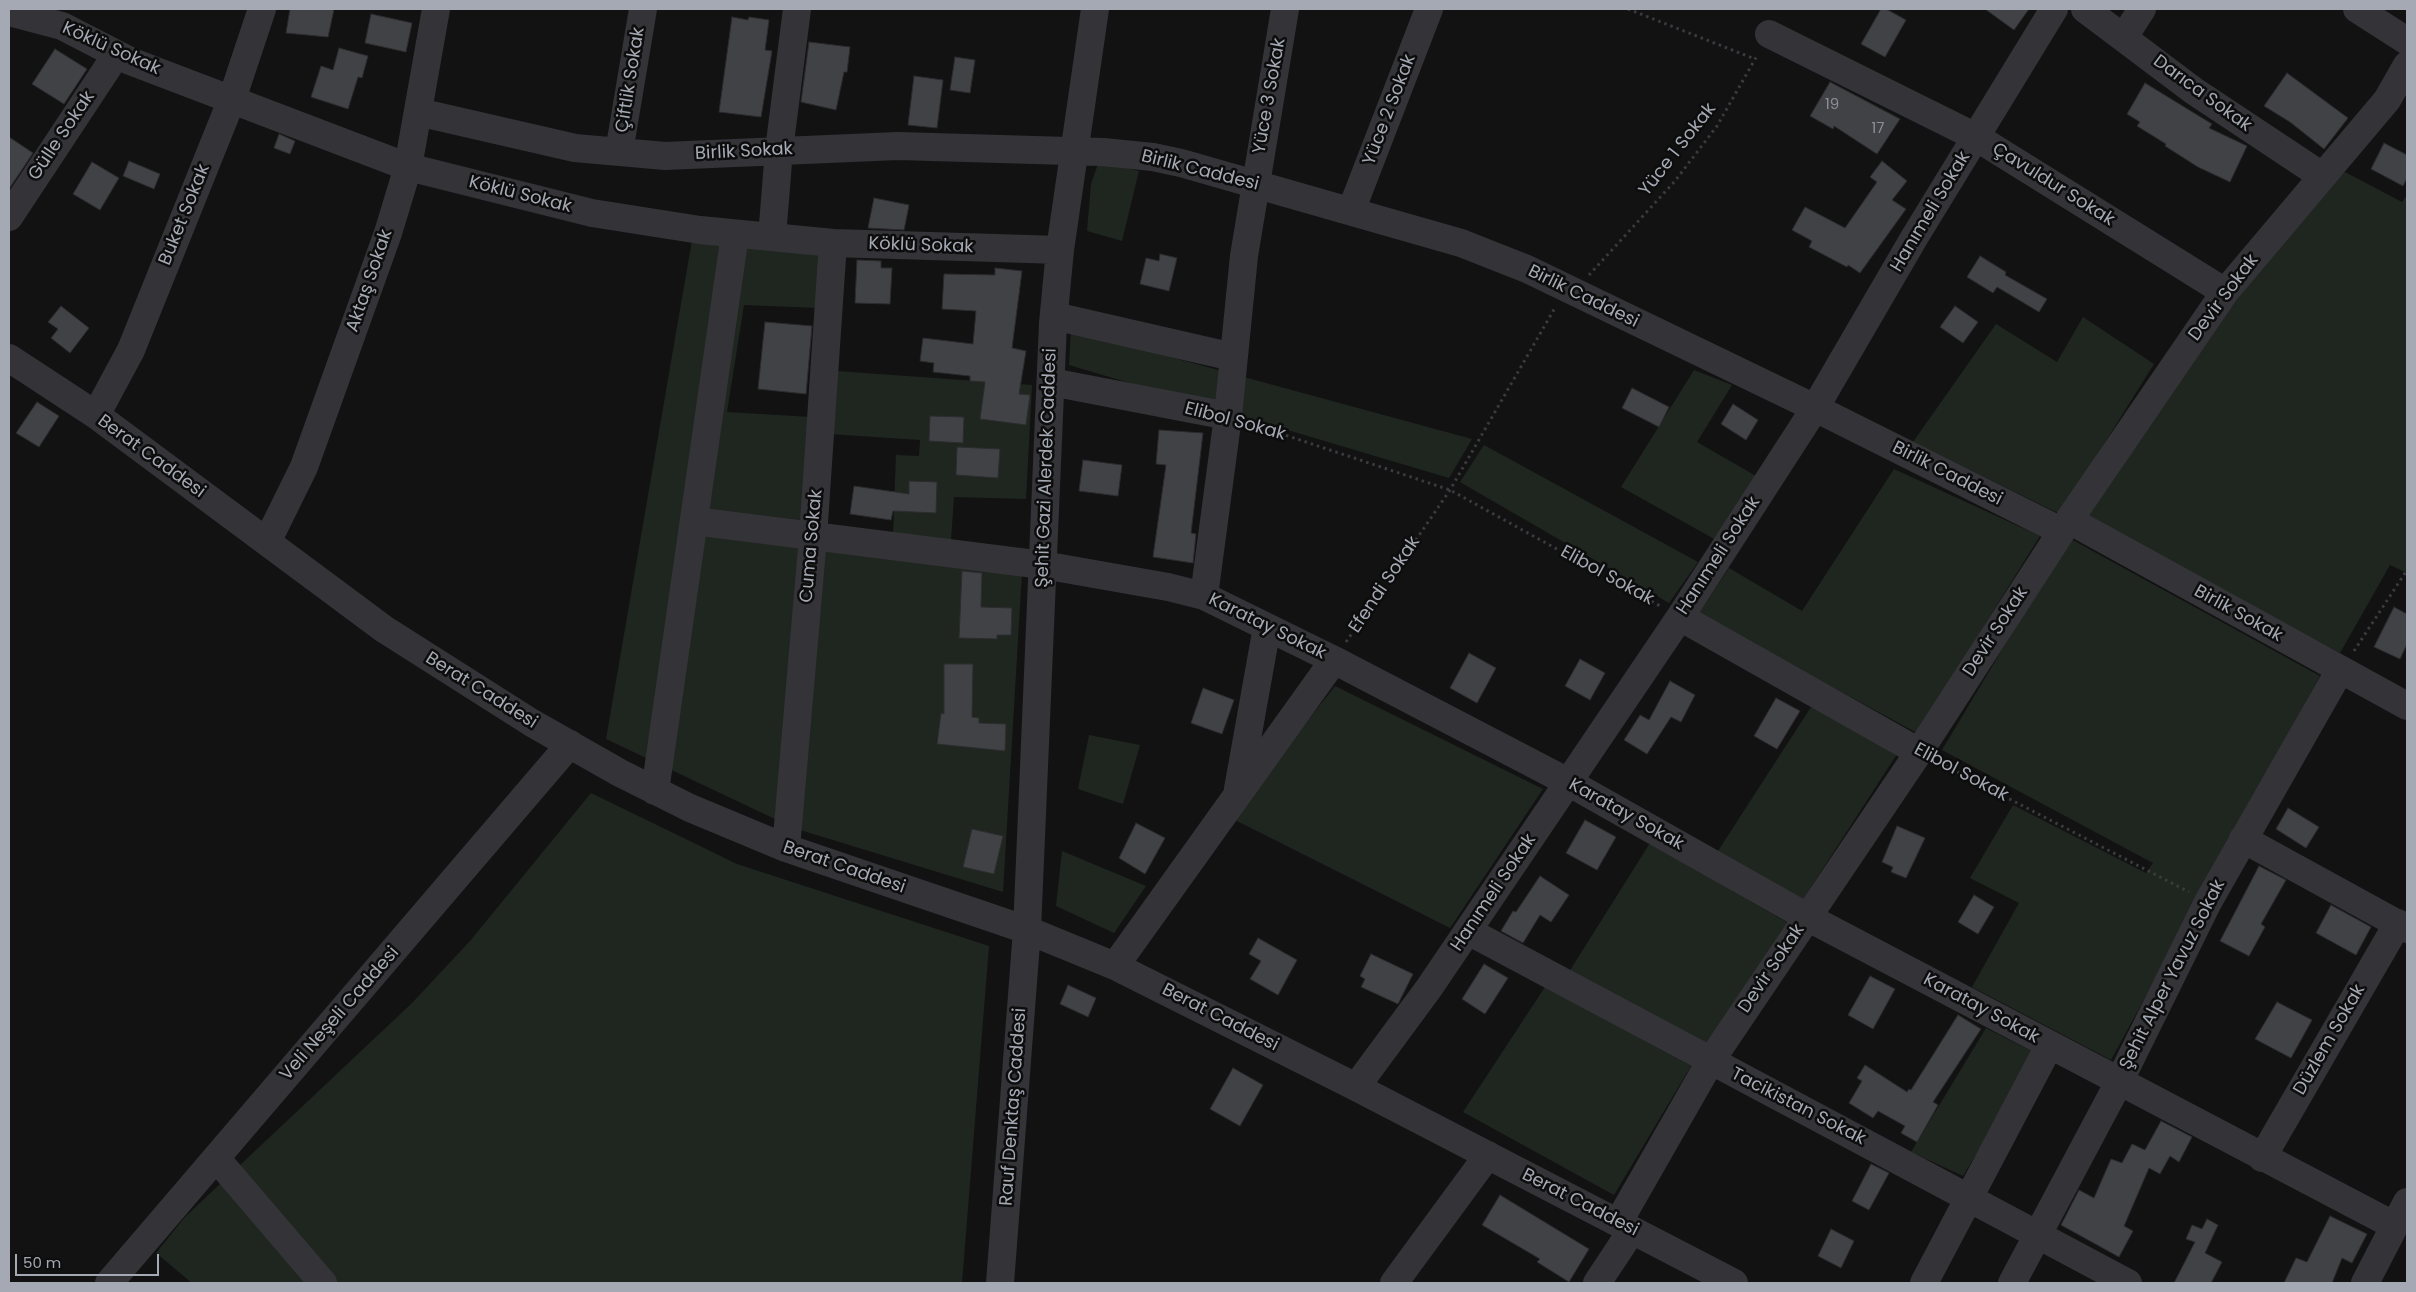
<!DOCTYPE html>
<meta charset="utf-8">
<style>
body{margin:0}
#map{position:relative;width:2416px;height:1292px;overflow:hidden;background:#121213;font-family:Poppins,sans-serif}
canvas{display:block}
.frame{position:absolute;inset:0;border:10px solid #a5a9b3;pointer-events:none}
.scale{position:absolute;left:15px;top:1254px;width:144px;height:22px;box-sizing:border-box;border:2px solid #a5a9b3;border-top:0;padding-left:6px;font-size:15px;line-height:18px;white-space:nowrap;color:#a5a9b3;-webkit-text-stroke:4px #0d0d0e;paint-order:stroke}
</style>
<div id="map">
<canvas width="2416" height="1292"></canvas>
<div class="frame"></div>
<div class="scale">50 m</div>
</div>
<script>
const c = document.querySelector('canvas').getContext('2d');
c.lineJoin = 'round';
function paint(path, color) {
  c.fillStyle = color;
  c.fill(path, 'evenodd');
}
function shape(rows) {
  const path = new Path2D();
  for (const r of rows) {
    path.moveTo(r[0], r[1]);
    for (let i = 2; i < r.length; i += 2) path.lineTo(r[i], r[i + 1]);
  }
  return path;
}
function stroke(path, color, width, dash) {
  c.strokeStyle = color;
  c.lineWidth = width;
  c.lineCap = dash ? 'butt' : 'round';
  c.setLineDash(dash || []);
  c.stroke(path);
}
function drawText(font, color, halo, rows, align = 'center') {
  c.font = font + ' Poppins,sans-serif';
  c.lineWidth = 5;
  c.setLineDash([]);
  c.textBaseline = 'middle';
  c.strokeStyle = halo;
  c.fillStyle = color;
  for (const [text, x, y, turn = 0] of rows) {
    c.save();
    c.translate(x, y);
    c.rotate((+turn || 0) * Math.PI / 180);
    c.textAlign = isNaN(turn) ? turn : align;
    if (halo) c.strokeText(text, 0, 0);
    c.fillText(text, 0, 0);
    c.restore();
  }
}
paint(shape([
 [1099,161,1139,171,1122,241,1087,231,1091,184],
 [2345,172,2402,202,2407,195,2407,573,2390,565,2340,653,2086,518,2235,302,2317,198],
 [692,240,820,252,818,308,744,305,727,412,811,417,775,819,606,739],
 [2083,317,2154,364,2060,514,1913,442,1996,324,2057,362],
 [1071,330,1472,439,1449,478,1069,365],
 [1694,370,1732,385,1697,442,1756,476,1716,540,1621,487],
 [837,371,1032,385,1026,499,954,497,951,540,893,535,896,455,919,456,920,440,829,434],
 [1484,445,1698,562,1669,603,1460,482],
 [1894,469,2040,536,1917,733,1698,614,1729,568,1802,611],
 [2069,538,2320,676,2111,1060,1972,987,2019,903,1970,878,2013,805,2146,873,2153,863,1942,750],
 [821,544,1022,573,1003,892,800,830],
 [1335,686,1543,789,1450,928,1231,818],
 [1811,707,1899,751,1800,904,1716,854],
 [1089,735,1140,745,1123,804,1078,789],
 [591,793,737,864,989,946,962,1283,192,1283,156,1253,185,1217,412,1003,470,941],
 [1650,843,1788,923,1707,1046,1569,972],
 [1062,851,1146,886,1114,933,1056,906],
 [1545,987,1691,1066,1614,1195,1463,1112],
 [1986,1028,2037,1054,1963,1176,1911,1152]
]), '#1f2620');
const building = shape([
 [290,9,334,9,328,37,286,33,290,9],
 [1881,9,1886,9,1906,20,1885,57,1861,44,1881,9],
 [1985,9,2029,9,2014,30,1985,9],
 [371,14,412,23,406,52,365,43,371,14],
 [732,17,748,20,749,17,769,20,765,50,772,51,761,117,719,112,732,17],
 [809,42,850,47,847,72,844,72,836,110,801,102,809,42],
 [339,48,368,56,362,78,358,77,348,109,311,97,321,66,333,70,339,48],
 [55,49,87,69,64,104,32,84,55,49],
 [955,57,975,60,970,93,950,90,955,57],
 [2287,73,2348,118,2324,149,2290,122,2264,106,2287,73],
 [914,76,943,80,937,128,908,125,914,76],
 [1830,82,1900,119,1877,154,1834,126,1833,129,1810,116,1830,82],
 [2145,83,2212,124,2209,128,2247,146,2230,182,2198,167,2165,146,2166,144,2137,126,2140,122,2127,114,2145,83],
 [279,134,295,141,290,154,274,148,279,134],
 [9,137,33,153,9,189,9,137],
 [2384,143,2407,155,2407,178,2403,186,2371,169,2384,143],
 [129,161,160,174,154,189,123,176,129,161],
 [1882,161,1907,181,1892,200,1906,209,1860,273,1848,265,1847,267,1809,247,1812,241,1792,230,1805,207,1845,228,1877,182,1870,177,1882,161],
 [92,162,119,178,100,210,73,194,92,162],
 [874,198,909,205,904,230,868,228,874,198],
 [1160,254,1177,258,1169,291,1140,284,1146,258,1159,261,1160,254],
 [1980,256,2006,272,2005,275,2047,299,2039,312,1997,287,1993,293,1967,277,1980,256],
 [857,260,881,261,881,268,892,268,890,304,855,303,857,260],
 [995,268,1022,271,1012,348,1026,351,1019,394,1030,395,1026,425,980,419,985,382,970,381,970,376,933,372,934,363,920,361,923,338,973,344,976,311,942,309,944,274,995,275,995,268],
 [61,306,89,328,70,353,51,338,58,329,48,322,61,306],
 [1955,306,1978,322,1963,343,1940,327,1955,306],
 [765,322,812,326,806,394,758,389,765,322],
 [1632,388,1669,407,1659,427,1622,408,1632,388],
 [37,402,59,416,39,447,16,433,37,402],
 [1733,404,1758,420,1746,440,1721,424,1733,404],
 [930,416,964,417,963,443,929,441,930,416],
 [1159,430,1203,433,1191,533,1196,534,1193,563,1153,557,1166,465,1156,464,1159,430],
 [957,447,1000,449,998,478,956,475,957,447],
 [1083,460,1122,465,1118,496,1079,491,1083,460],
 [909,481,937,482,936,513,893,511,891,520,850,514,854,486,909,494,909,481],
 [962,571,982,573,981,607,1012,608,1011,635,997,635,997,639,959,638,962,571],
 [2394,607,2407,614,2407,644,2400,659,2374,647,2394,607],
 [1469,653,1496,668,1477,703,1450,688,1469,653],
 [1580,659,1605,673,1590,700,1565,686,1580,659],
 [944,664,973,664,972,717,979,718,979,723,1006,724,1005,751,937,744,941,713,944,714,944,664],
 [1670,681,1695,695,1681,722,1671,717,1647,754,1624,740,1640,715,1649,720,1670,681],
 [1203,688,1234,700,1222,734,1191,723,1203,688],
 [1776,698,1800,711,1777,749,1754,736,1776,698],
 [2288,808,2319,827,2306,848,2276,829,2288,808],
 [1585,820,1616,837,1597,870,1566,853,1585,820],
 [1136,823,1165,838,1145,874,1119,858,1136,823],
 [1897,826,1925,838,1906,878,1891,872,1893,867,1882,862,1897,826],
 [972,829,1003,836,994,874,963,867,972,829],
 [2259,866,2286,880,2261,924,2265,927,2249,956,2220,941,2259,866],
 [1540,876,1569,895,1551,922,1540,915,1523,943,1501,931,1513,911,1516,912,1540,876],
 [1974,895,1994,907,1978,934,1958,922,1974,895],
 [2331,905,2371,927,2356,955,2316,933,2331,905],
 [1258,938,1297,960,1278,995,1250,979,1261,961,1249,954,1258,938],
 [1371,954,1413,974,1398,1004,1361,987,1365,979,1360,976,1371,954],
 [1484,964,1508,978,1485,1014,1462,999,1484,964],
 [1870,976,1895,989,1873,1029,1848,1015,1870,976],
 [1068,985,1096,998,1088,1017,1060,1004,1068,985],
 [2277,1002,2312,1020,2291,1058,2255,1039,2277,1002],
 [1958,1015,1981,1029,1933,1102,1938,1105,1917,1142,1901,1133,1905,1126,1878,1111,1873,1118,1849,1103,1862,1081,1857,1078,1865,1065,1907,1092,1909,1089,1911,1090,1958,1015],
 [1233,1068,1263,1085,1240,1126,1210,1109,1233,1068],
 [2161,1121,2192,1137,2179,1162,2170,1156,2160,1174,2149,1168,2124,1226,2133,1231,2119,1257,2061,1225,2079,1190,2094,1198,2111,1159,2122,1163,2132,1144,2145,1150,2161,1121],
 [1871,1164,1889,1173,1869,1210,1852,1201,1871,1164],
 [1500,1195,1589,1249,1569,1282,1537,1262,1540,1259,1482,1225,1500,1195],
 [2330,1216,2367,1234,2352,1263,2342,1258,2332,1283,2284,1283,2296,1258,2307,1262,2330,1216],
 [2207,1219,2218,1225,2205,1253,2222,1262,2211,1283,2174,1283,2195,1242,2186,1239,2192,1225,2202,1229,2207,1219],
 [1831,1229,1854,1241,1841,1268,1818,1256,1831,1229]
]);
paint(building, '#414246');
stroke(building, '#2c2c2f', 1);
stroke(shape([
 [1628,9,1755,59],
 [1589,275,1675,181,1717,126,1758,54],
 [1249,423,1450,490,1660,606],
 [1346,642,1450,490,1556,306],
 [2354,651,2407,570],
 [1940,763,2189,892]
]), '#3a3b3f', 3, [2.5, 4]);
stroke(shape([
 [2085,9,2194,91,2322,176],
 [2357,9,2407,41],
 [9,12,62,26,130,61,408,167,592,213,700,230,833,243,1060,250],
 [1769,34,1976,137,2225,292],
 [2124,37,2142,9],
 [418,112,575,148,665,156,898,146,1103,152,1153,157,1181,163,1461,243,1527,269,1815,408,2061,531],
 [619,152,643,9],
 [1351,211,1429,9],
 [9,217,116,55],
 [772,237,779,150,797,9],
 [1054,316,1233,357],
 [9,358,96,415,384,629,532,723,620,773,690,808,786,848,1027,930,1115,966,1356,1087,1734,1283],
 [1051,382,1228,416],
 [96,415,131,350,232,99,262,9],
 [2069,520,2407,706],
 [694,521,1043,565,1168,587,1204,596,1334,660,1568,782,1807,917,2395,1226],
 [267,542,304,467,388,233,408,167,436,9],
 [1204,596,1228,416,1244,256,1285,9],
 [1680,617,1919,752],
 [1238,789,1267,627],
 [655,791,735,234],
 [2243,839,2407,929],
 [786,848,813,537,833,243],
 [1468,931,2128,1283],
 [1115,966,1334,660],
 [1356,1087,1429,988,1680,617,1815,408,1914,238,2054,9],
 [216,1158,323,1283],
 [2262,1158,2398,923],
 [1618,1223,1710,1062,1919,752,2069,520,2225,292,2387,100,2407,65],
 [109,1283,570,744],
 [1000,1283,1027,930,1053,323,1060,250,1095,9],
 [1394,1283,1488,1155],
 [1597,1283,1632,1230],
 [1924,1283,2049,1046],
 [2012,1283,2119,1082,2208,902,2340,670],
 [2365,1283,2407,1202]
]), '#343438', 28);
drawText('15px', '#8c8f98', null, [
 ["19",1832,105],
 ["17",1878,129]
]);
drawText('18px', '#a5a9b3', '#0d0d0e', [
 ["Köklü Sokak",111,49,24],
 ["Çiftlik Sokak",631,80,-81],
 ["Darıca Sokak",2202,94,36],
 ["Yüce 3 Sokak",1270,96,-80],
 ["Yüce 2 Sokak",1390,110,-69],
 ["Gülle Sokak",62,136,-56],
 ["Yüce 1 Sokak",1678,150,-52],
 ["Birlik Sokak",744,152,-3],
 ["Birlik Caddesi",1200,171,14],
 ["Çavuldur Sokak",2053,185,32],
 ["Köklü Sokak",520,195,14],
 ["Hanımeli Sokak",1931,212,-59],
 ["Buket Sokak",185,215,-68],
 ["Köklü Sokak",921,246,2],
 ["Aktaş Sokak",370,281,-71],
 ["Birlik Caddesi",1583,297,26],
 ["Devir Sokak",2224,298,-53],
 ["Elibol Sokak",1235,422,15],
 ["Berat Caddesi",151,457,36],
 ["Şehit Gazi Alerdek Caddesi",1047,468,-88],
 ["Birlik Caddesi",1947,474,27],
 ["Cuma Sokak",812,546,-85],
 ["Hanımeli Sokak",1719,556,-57],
 ["Elibol Sokak",1607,576,29],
 ["Efendi Sokak",1385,585,-56],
 ["Birlik Sokak",2238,614,29],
 ["Karatay Sokak",1267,627,26],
 ["Devir Sokak",1996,632,-57],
 ["Berat Caddesi",481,691,32],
 ["Elibol Sokak",1961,773,28],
 ["Karatay Sokak",1626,815,29],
 ["Berat Caddesi",844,868,19],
 ["Hanımeli Sokak",1494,893,-56],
 ["Devir Sokak",1772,969,-56],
 ["Şehit Alper Yavuz Sokak",2173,975,-63],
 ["Karatay Sokak",1981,1009,28],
 ["Veli Neşeli Caddesi",340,1014,-49],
 ["Berat Caddesi",1220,1018,27],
 ["Düzlem Sokak",2330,1040,-60],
 ["Rauf Denktaş Caddesi",1014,1107,-86],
 ["Tacikistan Sokak",1798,1107,27],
 ["Berat Caddesi",1580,1203,27]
]);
</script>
